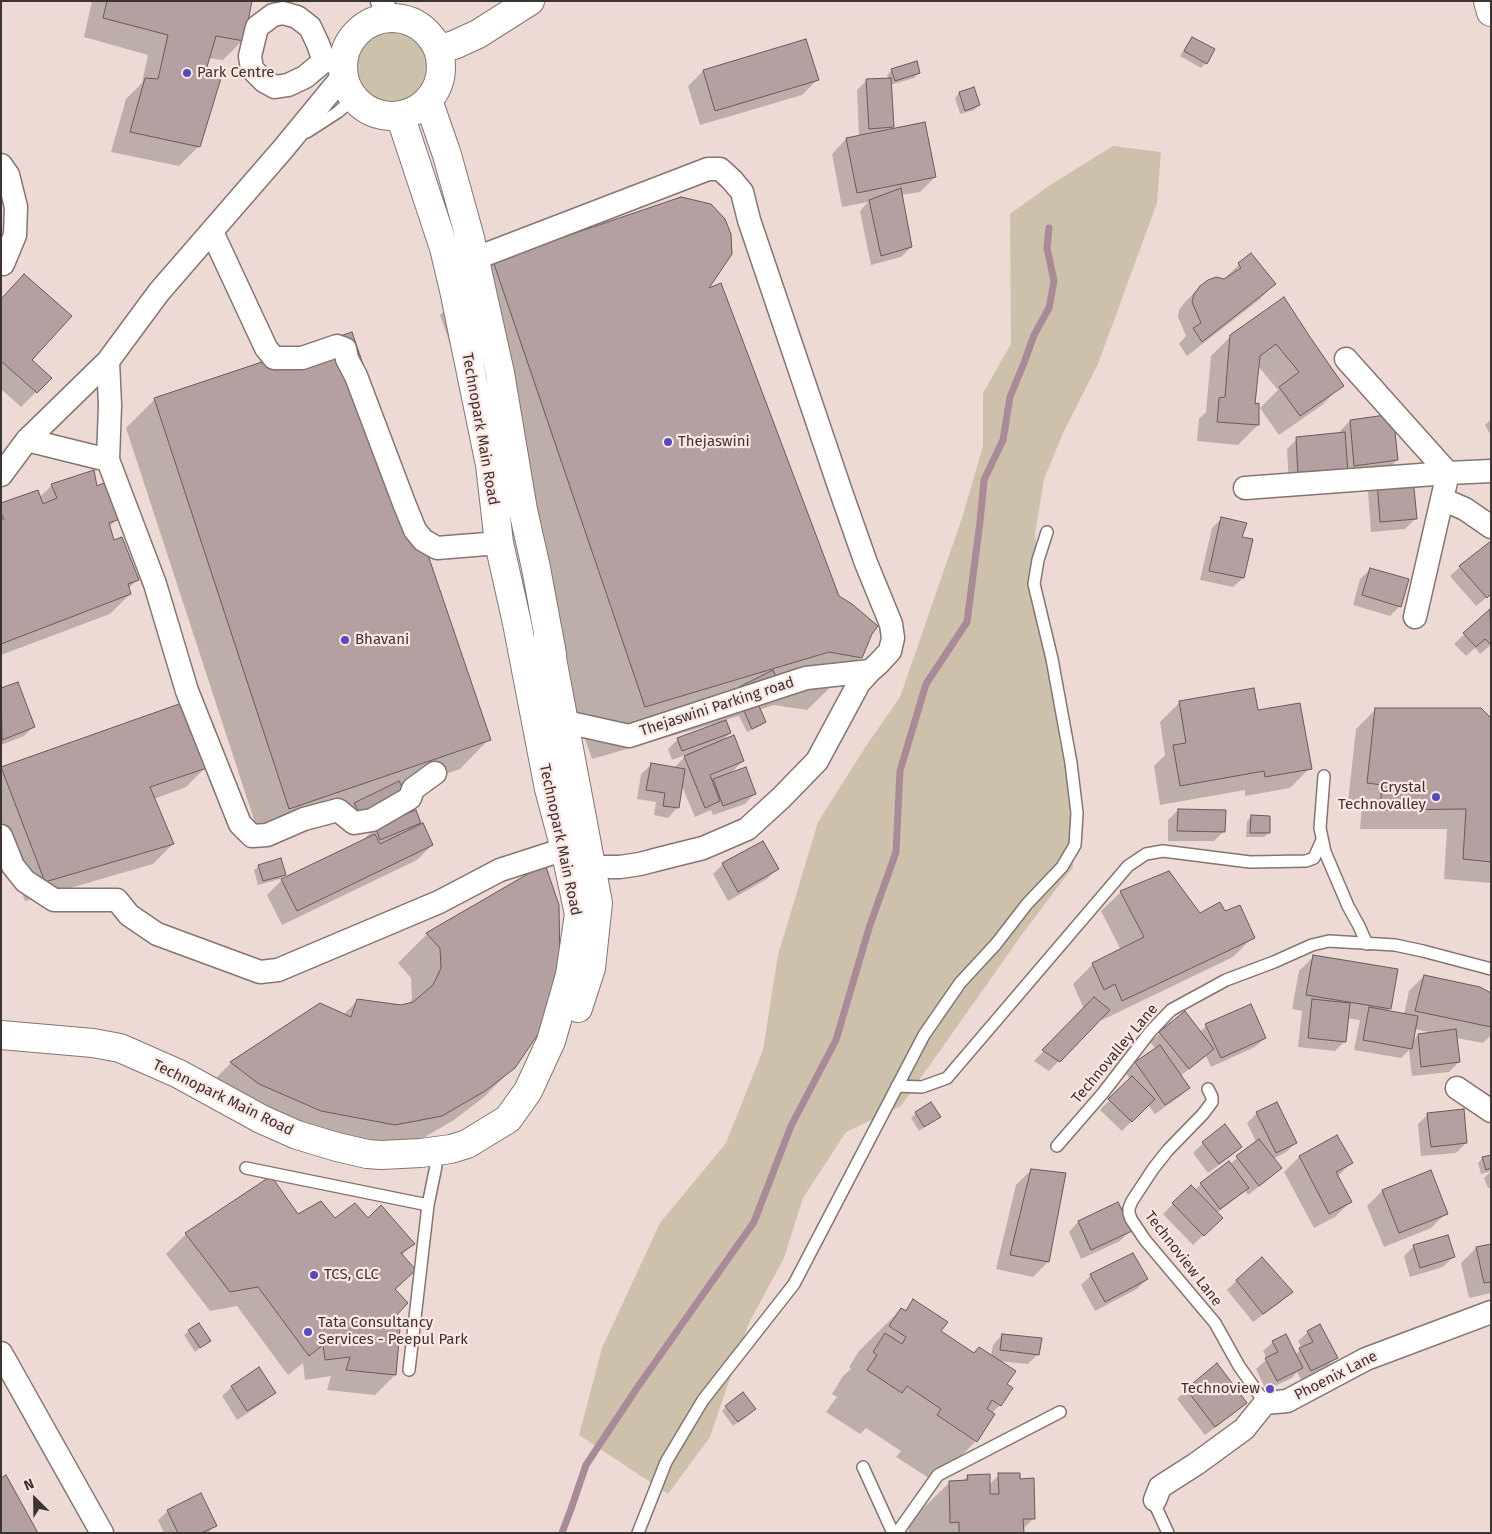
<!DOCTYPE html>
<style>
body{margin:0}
#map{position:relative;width:1492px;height:1534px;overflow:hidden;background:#eedad5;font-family:"Fira Sans",sans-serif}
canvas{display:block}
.frame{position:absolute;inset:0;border:2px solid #3c3432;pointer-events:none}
.north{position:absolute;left:10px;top:1474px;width:50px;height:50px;-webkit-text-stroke:4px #fce7e2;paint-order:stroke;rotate:337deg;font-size:14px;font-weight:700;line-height:20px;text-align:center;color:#3c3432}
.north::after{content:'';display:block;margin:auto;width:18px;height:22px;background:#3c3432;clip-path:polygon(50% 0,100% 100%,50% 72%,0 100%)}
</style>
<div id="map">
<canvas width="1492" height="1534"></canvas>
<div class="frame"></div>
<div class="north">N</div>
</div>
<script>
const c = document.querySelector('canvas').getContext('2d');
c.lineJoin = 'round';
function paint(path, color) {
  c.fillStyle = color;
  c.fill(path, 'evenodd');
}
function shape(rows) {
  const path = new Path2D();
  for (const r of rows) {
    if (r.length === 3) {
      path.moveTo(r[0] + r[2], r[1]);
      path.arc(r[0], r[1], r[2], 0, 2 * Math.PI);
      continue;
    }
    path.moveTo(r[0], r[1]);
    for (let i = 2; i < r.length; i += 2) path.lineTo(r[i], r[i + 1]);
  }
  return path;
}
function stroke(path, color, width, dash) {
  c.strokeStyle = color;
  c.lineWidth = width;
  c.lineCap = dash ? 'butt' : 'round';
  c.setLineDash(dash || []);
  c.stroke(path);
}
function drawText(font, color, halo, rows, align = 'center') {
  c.font = font + ' "Fira Sans",sans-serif';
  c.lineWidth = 4.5;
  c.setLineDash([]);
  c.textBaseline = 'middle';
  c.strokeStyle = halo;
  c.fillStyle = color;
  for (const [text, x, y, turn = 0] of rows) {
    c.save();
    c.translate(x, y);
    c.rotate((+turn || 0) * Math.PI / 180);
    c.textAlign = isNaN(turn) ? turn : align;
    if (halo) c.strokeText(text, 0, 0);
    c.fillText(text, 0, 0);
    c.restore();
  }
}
paint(shape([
 [393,68,39],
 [1113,146,1161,152,1157,203,1098,364,1064,431,1044,479,1035,534,1060,744,1076,803,1073,867,1023,933,901,1106,846,1132,803,1198,784,1258,748,1325,710,1437,668,1494,579,1435,602,1348,660,1223,726,1143,763,1050,778,955,818,822,866,746,900,697,962,518,983,446,983,393,1011,344,1010,214,1050,185]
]), '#cec1ac');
paint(shape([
 [92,1,250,1,243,40,223,60,208,58,204,71,199,146,179,166,111,152,126,99,142,83,148,55,84,37],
 [1192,38,1213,50,1206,63,1201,68,1180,56,1188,43],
 [892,70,919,73,914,78,890,85,892,127,888,131,935,177,920,192,901,195,911,247,901,257,871,265,860,211,868,202,842,207,832,154,846,139,859,137,857,90,867,80,889,79,887,75],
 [703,71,817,80,802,95,700,125,688,86],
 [959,93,979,105,974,110,960,114,955,98],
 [1250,254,1274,284,1260,299,1187,356,1179,344,1186,336,1178,317,1179,310,1185,302,1200,287,1223,280],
 [494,262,706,291,838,596,871,633,861,657,807,710,774,705,759,710,765,722,760,726,747,732,739,716,725,720,730,733,720,743,743,761,730,774,754,794,745,804,713,815,711,810,695,817,681,784,677,808,668,818,654,815,656,802,637,799,641,774,651,765,674,768,687,754,672,760,668,749,678,739,720,723,720,722,592,759,440,315],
 [1,299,31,360,50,378,21,407,1,389],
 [1284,299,1342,385,1322,405,1279,435,1260,408,1278,390,1257,365,1253,405,1258,425,1238,445,1197,441,1199,419,1206,412,1211,356,1231,336],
 [155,399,489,739,460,769,401,789,394,804,345,814,354,805,260,838,126,428],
 [1491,419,1491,436,1485,425],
 [1350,421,1397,460,1387,470,1289,485,1287,449,1297,439,1341,433,1340,431],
 [1378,482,1415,519,1405,529,1371,532,1368,492],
 [52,485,96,488,118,518,109,527,113,542,137,580,128,589,130,594,110,614,1,655,1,504,39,498],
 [1222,518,1240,538,1243,578,1233,587,1200,580,1212,528],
 [1491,543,1491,594,1476,606,1450,576,1460,567],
 [1370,569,1400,606,1390,616,1353,605,1360,579],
 [1490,611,1491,645,1480,654,1475,648,1466,656,1454,644],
 [1,689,34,726,24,736,1,745],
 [1180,702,1257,711,1310,768,1290,788,1245,796,1245,790,1160,805,1154,766,1165,755,1160,722],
 [181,705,193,740,206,767,186,787,154,799,173,844,153,864,25,901,1,840,1,769],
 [1376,709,1491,718,1491,883,1444,879,1447,829,1360,829,1362,804,1348,802,1356,729],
 [1178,810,1224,831,1214,841,1168,841,1168,820],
 [1251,817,1269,832,1264,837,1246,837,1247,821],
 [420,823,415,828,432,845,417,860,282,925,267,895,282,880,367,839,366,837,376,827],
 [763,842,777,869,767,879,728,901,713,874,723,864],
 [259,866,285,874,280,879,258,885,254,870],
 [1121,892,1199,915,1224,913,1253,937,1233,957,1102,1020,1101,1018,1049,1071,1034,1061,1084,1009,1073,984,1093,964,1121,950,1101,911],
 [427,934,558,971,514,1067,484,1097,454,1120,411,1145,365,1154,202,1092,231,1063,321,1005,343,1015,358,1000,401,1006,410,1004,412,998,411,978,398,963],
 [1314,956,1390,1008,1386,1012,1404,1014,1409,991,1424,976,1491,995,1491,1035,1483,1043,1456,1038,1459,1062,1449,1072,1412,1076,1409,1050,1401,1058,1354,1050,1360,1020,1347,1018,1345,1041,1335,1051,1298,1047,1302,1011,1292,1009,1299,971],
 [1414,1029,1434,1033,1418,1035,1412,1042],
 [1206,1026,1265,1038,1255,1047,1211,1067,1206,1056,1180,1076,1189,1088,1179,1097,1155,1114,1148,1105,1122,1131,1100,1110,1130,1079,1126,1073,1136,1063,1156,1049,1150,1042,1160,1033,1200,1032],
 [931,1104,939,1117,919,1131,911,1118,916,1113],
 [1257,1113,1296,1143,1286,1152,1273,1159,1280,1168,1270,1178,1248,1195,1245,1190,1237,1197,1217,1213,1221,1218,1193,1245,1163,1214,1191,1186,1195,1190,1201,1184,1230,1164,1256,1142,1247,1123],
 [1428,1114,1466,1143,1456,1153,1421,1156,1418,1124],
 [1225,1126,1240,1147,1231,1156,1208,1173,1193,1153,1203,1143],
 [1337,1137,1351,1163,1337,1177,1350,1202,1335,1217,1314,1228,1284,1172,1299,1157],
 [1491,1156,1491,1171,1481,1174,1478,1163,1483,1158],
 [1031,1170,1048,1262,1033,1277,996,1269,1016,1185],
 [1491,1171,1491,1187,1488,1188,1484,1178],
 [270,1178,298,1215,335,1220,368,1219,413,1244,401,1256,415,1270,395,1290,391,1320,395,1375,375,1395,327,1390,331,1376,305,1380,303,1363,288,1375,237,1306,210,1311,166,1254,186,1234],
 [1382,1191,1446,1213,1431,1228,1384,1247,1367,1206],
 [1078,1222,1130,1231,1120,1241,1081,1259,1069,1232],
 [1491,1245,1491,1293,1469,1298,1461,1263,1476,1248],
 [1414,1246,1453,1257,1443,1267,1410,1277,1404,1256],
 [1091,1275,1147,1279,1137,1289,1095,1311,1081,1285],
 [1237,1280,1291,1292,1281,1302,1253,1322,1227,1290],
 [914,1301,940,1331,973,1354,979,1348,991,1356,993,1345,1002,1335,1038,1354,1028,1364,998,1361,1000,1405,992,1413,976,1441,935,1482,896,1457,901,1451,866,1428,860,1434,826,1412,837,1397,832,1394,843,1376,851,1369,849,1367,859,1351,901,1309,904,1311],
 [189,1331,209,1340,195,1352,184,1335],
 [1308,1332,1336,1358,1326,1367,1301,1380,1297,1372,1292,1378,1266,1390,1256,1369,1267,1359,1263,1351,1273,1342,1295,1355,1302,1348,1298,1341],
 [232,1387,274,1392,264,1402,237,1420,222,1396],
 [1187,1390,1246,1403,1236,1412,1205,1435,1177,1399],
 [726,1407,750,1413,733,1426,722,1411],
 [999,1475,1019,1480,1034,1518,1022,1530,1022,1533,909,1533,908,1523,950,1482,962,1481,968,1476,989,1485],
 [168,1511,215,1525,208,1533,164,1533,158,1520]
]), '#0003');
stroke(shape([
 [562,1533,571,1509,586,1465,637,1388,754,1222,791,1126,836,1040,869,928,896,852,900,771,926,684,967,622,980,522,984,480,1003,440,1010,397,1024,363,1034,335,1049,308,1054,281,1047,248,1049,228]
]), '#a98a98', 7);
const building = shape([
 [107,1,252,1,244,41,216,36,206,70,222,75,200,147,130,132,145,78,158,79,168,35,103,18,107,1],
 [1192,37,1215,49,1207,64,1184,51,1192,37],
 [806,39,819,80,715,111,703,70,806,39],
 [917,61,920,73,895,81,891,69,917,61],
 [891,78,894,127,869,129,866,79,891,78],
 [974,87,980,105,965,111,959,92,974,87],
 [925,122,936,177,857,193,846,138,925,122],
 [901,188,912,247,881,256,869,200,901,188],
 [681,197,711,204,725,219,731,234,732,254,709,288,721,283,839,596,852,604,878,626,872,634,862,658,829,652,645,707,493,261,681,197],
 [1251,253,1276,284,1202,342,1193,328,1201,323,1192,302,1194,294,1200,286,1208,280,1216,277,1224,279,1241,268,1238,263,1251,253],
 [24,274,72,316,32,360,52,378,37,393,1,361,1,299,24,274],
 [1284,297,1310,337,1344,386,1300,416,1279,387,1299,372,1276,344,1260,356,1255,404,1259,403,1259,425,1217,422,1219,398,1225,397,1230,335,1284,297],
 [352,332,491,740,289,809,154,398,352,332],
 [1393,414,1398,460,1354,466,1350,420,1393,414],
 [1345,432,1348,472,1298,476,1296,437,1345,432],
 [94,470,97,486,106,482,120,519,109,523,114,540,122,537,139,580,128,584,131,594,1,644,1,519,4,519,1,513,1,503,38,490,43,504,57,498,51,484,94,470],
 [1413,478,1417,519,1380,522,1377,481,1413,478],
 [1221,517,1247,523,1242,537,1253,539,1244,578,1209,571,1221,517],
 [1491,541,1491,594,1487,598,1459,566,1491,541],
 [1370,568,1409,579,1401,607,1362,595,1370,568],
 [1490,609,1491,645,1485,639,1476,647,1463,633,1490,609],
 [773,670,778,681,744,697,739,687,773,670],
 [18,682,35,727,2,740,1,688,18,682],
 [1254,688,1258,710,1300,703,1312,769,1265,777,1264,771,1180,786,1173,745,1186,743,1179,701,1254,688],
 [182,703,194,739,207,768,150,787,174,844,45,882,1,767,182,703],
 [758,704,766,722,752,729,744,711,758,704],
 [1375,708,1481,708,1491,718,1491,862,1463,859,1466,809,1380,810,1382,785,1367,783,1375,708],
 [726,720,731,733,682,751,677,738,726,720],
 [734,735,744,761,710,775,720,801,705,808,684,756,734,735],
 [651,763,685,769,679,808,663,806,665,793,646,790,651,763],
 [746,767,756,794,723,806,713,779,746,767],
 [399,781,406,795,361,817,354,803,399,781],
 [1178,809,1226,810,1225,832,1177,831,1178,809],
 [416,810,421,823,380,840,375,826,416,810],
 [1251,815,1270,816,1270,833,1250,833,1251,815],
 [423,823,433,845,297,911,281,879,375,834,380,844,423,823],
 [763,841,779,869,738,892,722,863,763,841],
 [281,858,286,875,263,881,258,865,281,858],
 [545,864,559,905,560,971,545,1024,515,1068,485,1091,442,1116,395,1125,321,1111,259,1084,230,1062,320,1003,351,1017,357,999,401,1005,413,1002,433,985,441,968,440,948,426,933,545,864],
 [1169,871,1200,913,1220,902,1225,911,1240,905,1255,938,1122,1001,1115,984,1104,990,1092,963,1144,937,1120,891,1169,871],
 [1313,955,1398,969,1391,1009,1306,995,1313,955],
 [1424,975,1480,987,1491,993,1491,1027,1415,1011,1424,975],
 [1094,997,1110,1010,1060,1062,1042,1050,1094,997],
 [1312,999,1350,1003,1346,1042,1308,1038,1312,999],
 [1251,1004,1266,1038,1221,1058,1205,1024,1251,1004],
 [1369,1007,1418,1016,1412,1049,1363,1040,1369,1007],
 [1185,1011,1214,1049,1189,1069,1159,1032,1185,1011],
 [1456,1029,1460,1062,1421,1067,1418,1034,1456,1029],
 [1160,1045,1190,1088,1165,1105,1135,1062,1160,1045],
 [1132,1076,1155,1099,1132,1122,1108,1099,1132,1076],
 [931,1102,941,1117,924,1127,915,1112,931,1102],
 [1277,1102,1297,1143,1276,1153,1256,1112,1277,1102],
 [1464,1109,1467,1143,1431,1147,1427,1113,1464,1109],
 [1225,1124,1242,1147,1219,1164,1202,1142,1225,1124],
 [1337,1135,1353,1163,1336,1172,1352,1202,1329,1214,1299,1156,1337,1135],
 [1259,1139,1282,1168,1259,1186,1236,1156,1259,1139],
 [1491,1155,1491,1168,1486,1170,1482,1157,1491,1155],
 [1229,1161,1249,1188,1220,1209,1200,1183,1229,1161],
 [1031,1169,1066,1173,1049,1262,1010,1255,1031,1169],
 [1431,1170,1448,1214,1399,1233,1382,1190,1431,1170],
 [271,1176,298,1214,321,1201,335,1218,355,1203,368,1218,381,1205,415,1244,401,1253,416,1270,395,1289,408,1303,392,1320,400,1328,396,1375,346,1370,350,1357,325,1360,323,1345,309,1356,258,1287,230,1292,185,1233,271,1176],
 [1191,1185,1223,1218,1204,1236,1172,1203,1191,1185],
 [1118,1202,1132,1231,1091,1250,1078,1221,1118,1202],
 [1448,1235,1455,1257,1420,1268,1413,1245,1448,1235],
 [1491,1244,1491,1282,1484,1283,1476,1247,1491,1244],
 [1133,1253,1148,1279,1105,1302,1090,1274,1133,1253],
 [1262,1257,1293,1292,1263,1314,1236,1280,1262,1257],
 [913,1299,948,1322,941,1331,974,1353,979,1347,1016,1371,1007,1384,1013,1388,1001,1406,992,1400,987,1409,995,1414,977,1442,937,1415,941,1409,907,1386,902,1393,867,1370,877,1355,873,1352,885,1333,902,1344,906,1337,889,1326,901,1308,906,1311,913,1299],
 [199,1323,211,1341,200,1348,188,1330,199,1323],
 [1320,1324,1338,1358,1311,1371,1299,1348,1313,1342,1307,1331,1320,1324],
 [1002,1334,1042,1338,1039,1355,1000,1350,1002,1334],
 [1286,1334,1303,1368,1277,1381,1265,1358,1278,1352,1272,1341,1286,1334],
 [1217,1363,1247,1403,1215,1427,1186,1389,1217,1363],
 [259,1367,276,1393,247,1411,231,1386,259,1367],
 [743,1392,756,1409,738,1422,725,1406,743,1392],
 [998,1473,1020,1473,1020,1479,1034,1478,1035,1519,1023,1519,1024,1533,959,1533,959,1522,950,1523,949,1481,968,1480,967,1475,990,1474,990,1494,999,1494,998,1473],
 [6,1475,38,1533,1,1533,1,1478,6,1475],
 [201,1493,217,1526,201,1533,178,1533,167,1510,201,1493]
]);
paint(building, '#b4a0a1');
stroke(building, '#6a5859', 1);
const service = shape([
 [307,132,338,112,354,98],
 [1324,776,1320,828,1325,852,1348,906,1359,926,1367,944],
 [897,1086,922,1087,947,1078,1128,866,1146,854,1163,851,1250,862,1306,861,1314,858,1322,840],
 [1208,1089,1212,1097,1212,1102,1203,1114,1168,1150,1153,1169,1132,1201,1129,1208,1129,1213,1131,1219,1145,1240,1215,1323,1239,1366,1265,1403],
 [1057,1146,1103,1093,1150,1032,1171,1010,1226,980,1274,962,1312,945,1329,941,1395,945,1423,951,1491,969],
 [246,1168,428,1205],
 [409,1370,428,1205,436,1166],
 [863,1467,893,1533],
 [1155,1500,1156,1507,1168,1533],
 [638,1533,666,1462,703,1400,794,1284,924,1035,960,983,996,944,1027,904,1062,867,1075,845,1077,813,1071,763,1052,659,1034,584,1038,560,1047,532],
 [897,1533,938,1475,1060,1412]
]);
const minor = shape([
 [382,1,388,17],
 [324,61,305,77,288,85,275,87,264,81,252,69,250,56,257,27,273,15,283,13,297,17,310,27,318,44,324,61,342,62],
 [1,165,8,175,16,207,15,235,3,264],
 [212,232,266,348,274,358,302,358,337,346,345,349,347,359,356,376,404,503,415,530,423,540,437,548,499,543],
 [470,238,479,257,708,169,720,169,732,180,742,192,749,220,840,489,866,563,891,624,893,638,890,651,878,664,870,671],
 [1346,359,1448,473],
 [108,361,110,405,108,460,155,584,187,691,240,824,252,836,267,835,304,819,338,810,354,823,372,820,410,798,413,789,435,773],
 [27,440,108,460],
 [1,475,27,440,108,361,159,292,283,149,343,76],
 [1245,488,1448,473],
 [1442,499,1465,509,1491,527],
 [1415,617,1448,473,1491,471],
 [566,722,629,736,806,678,870,671,859,683,817,761,781,798,747,829,703,848,659,859,640,864,620,867,592,867],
 [1,836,13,866,25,881,54,900,117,900,129,915,157,934,260,972,278,970,439,902,500,870,565,849],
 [1457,1088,1491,1111],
 [1,1353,102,1533],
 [1155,1500,1160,1487,1196,1464,1244,1429,1265,1403,1287,1401,1366,1359,1491,1312]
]);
const tertiary = shape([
 [392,67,49],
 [439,49,454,45,478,34,530,1],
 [428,100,447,155,470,238,500,373,523,510,536,568,552,654],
 [548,637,598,903,591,968,578,1008],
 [1,1035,93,1043,120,1048,179,1074,261,1119,297,1135,337,1147,367,1154,381,1155,421,1153,451,1149,467,1144,508,1119,528,1091,551,1041,570,975,579,914,565,849,549,789,517,623,499,543,490,465,454,290,444,248,400,115]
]);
const secondary = shape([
 [1488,1,1491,12]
]);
stroke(service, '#85746f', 14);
stroke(minor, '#85746f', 25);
stroke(tertiary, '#85746f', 30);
stroke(secondary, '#85746f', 30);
stroke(service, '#fff', 11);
stroke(minor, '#fff', 22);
stroke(tertiary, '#fff', 28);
stroke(secondary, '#fff', 28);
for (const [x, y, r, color] of [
 [187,73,5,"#5749c1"],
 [668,442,5,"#5749c1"],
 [345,640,5,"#5749c1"],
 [1436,797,5,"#5749c1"],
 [314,1275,5,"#5749c1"],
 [308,1332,5,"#5749c1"],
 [1270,1389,5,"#5749c1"]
]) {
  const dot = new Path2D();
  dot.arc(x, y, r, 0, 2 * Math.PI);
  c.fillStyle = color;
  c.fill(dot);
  stroke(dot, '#fce7e2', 2);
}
drawText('15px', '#3c3432', '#fce7e2', [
 ["Park Centre",197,73],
 ["Thejaswini",678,442],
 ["Bhavani",355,640],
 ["Crystal",1426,788,"right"],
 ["Technovalley",1426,805,"right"],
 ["TCS, CLC",324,1275],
 ["Tata Consultancy",318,1323],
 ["Services - Peepul Park",318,1340],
 ["Technoview",1260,1389,"right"]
], 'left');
drawText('15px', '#3c3432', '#fce7e2', [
 ["Technopark Main Road",480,429,80],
 ["Thejaswini Parking road",717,707,-18],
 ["Technopark Main Road",560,840,78],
 ["Technovalley Lane",1115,1054,-50],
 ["Technopark Main Road",223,1098,26],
 ["Technoview Lane",1183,1259,52],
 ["Phoenix Lane",1336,1376,-27]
]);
</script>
